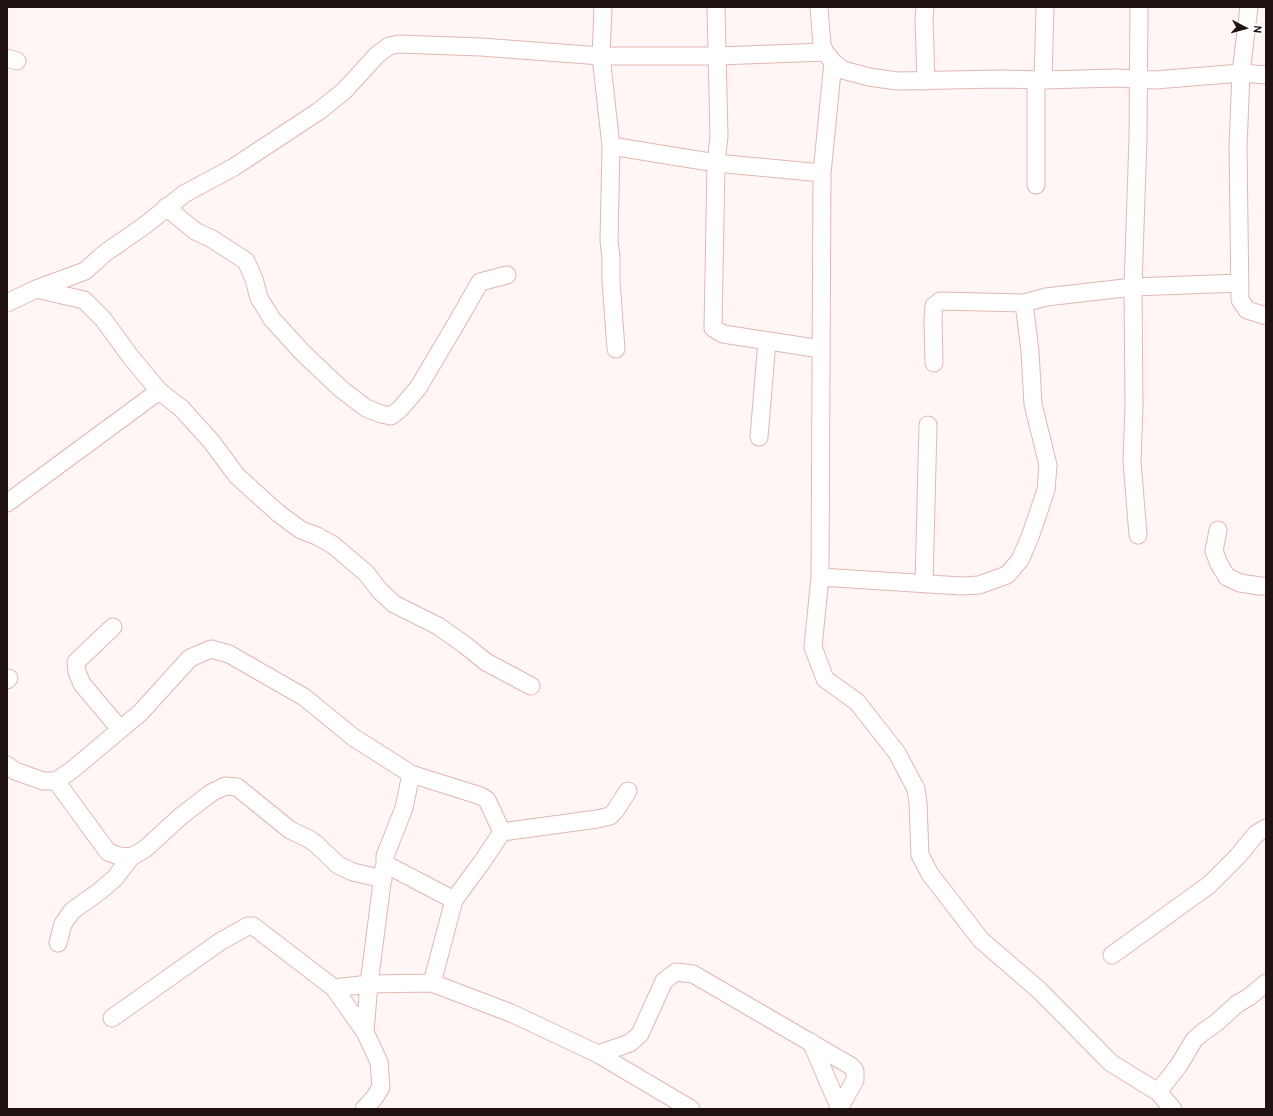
<!DOCTYPE html>
<style>
body{margin:0}
#map{position:relative;width:1273px;height:1116px;overflow:hidden;background:#fff6f5;font-family:Overpass,sans-serif}
canvas{display:block}
.frame{position:absolute;inset:0;border:8px solid #201211;pointer-events:none}
.north{position:absolute;left:1225px;top:8px;width:40px;height:40px;-webkit-text-stroke:3px #fff;paint-order:stroke;rotate:96deg;font-size:11px;font-weight:700;line-height:16px;text-align:center;color:#201211}
.north::after{content:'';display:block;margin:auto;width:14px;height:18px;background:#201211;clip-path:polygon(50% 0,100% 100%,50% 72%,0 100%)}
</style>
<div id="map">
<canvas width="1273" height="1116"></canvas>
<div class="frame"></div>
<div class="north">N</div>
</div>
<script>
const c = document.querySelector('canvas').getContext('2d');
c.lineJoin = 'round';
function shape(rows) {
  const path = new Path2D();
  for (const r of rows) {
    path.moveTo(r[0], r[1]);
    for (let i = 2; i < r.length; i += 2) path.lineTo(r[i], r[i + 1]);
  }
  return path;
}
function stroke(path, color, width, dash) {
  c.strokeStyle = color;
  c.lineWidth = width;
  c.lineCap = dash ? 'butt' : 'round';
  c.setLineDash(dash || []);
  c.stroke(path);
}
const minor = shape([
 [603,7,601,56,611,146],
 [716,7,719,136,716,163,713,328,723,334,821,349],
 [819,7,822,45,825,52,833,62,843,70,869,77,897,81,1001,79,1043,80,1116,78,1155,80,1241,73,1266,75],
 [925,7,924,20,926,81],
 [1249,7,1241,73,1238,147,1240,300,1247,310,1266,316],
 [7,58,17,61],
 [833,62,822,173,820,577,813,647,825,679,857,702,897,753,916,789,918,803,920,855,930,874,981,940,1039,990,1111,1063,1158,1092],
 [1036,80,1036,185],
 [1043,80,1045,7],
 [166,207,195,231,212,239,246,261,254,279,259,298,272,319,302,352,341,389,366,408,381,414,391,416,400,409,418,388,453,329,480,282,507,275],
 [36,289,85,271,105,253,144,226,184,194,234,167,319,111,344,91,377,55,389,46,399,44,481,47,601,56,718,56,825,52],
 [7,303,36,289,84,300,103,319,130,356,159,391,181,408,211,441,237,476,278,513,301,530,317,536,333,545,366,573,380,591,394,604,438,626,465,645,486,662,531,686],
 [616,349,611,281,611,257,609,241,611,146,716,163,822,173],
 [934,363,933,319,934,306,940,301,1024,303,1046,297,1133,287,1240,283],
 [759,437,767,341],
 [7,503,159,391],
 [1218,530,1214,551,1219,564,1227,577,1240,583,1260,586,1266,586],
 [1138,535,1132,461,1134,407,1133,287,1138,138,1139,7],
 [820,577,961,586,979,585,1007,575,1020,560,1030,537,1046,490,1048,465,1033,404,1030,351,1024,303],
 [924,584,928,425],
 [113,627,76,662,77,672,82,684,120,729],
 [7,680,9,678],
 [7,765,15,771,43,781,56,781,72,770,140,713,190,658,211,649,229,654,304,697,353,737,411,774,481,796,487,800,502,832,482,862,454,900,432,983,369,984,334,988],
 [411,774,404,808,385,856,385,862,389,866,454,900],
 [56,781,108,852,119,856,131,857,145,849,181,816,211,793,225,786,237,787,290,830,309,839,316,844,338,865,353,872,383,879],
 [502,832,597,819,610,816,615,811,628,791],
 [58,943,63,924,72,911,100,891,115,878,131,857],
 [1112,955,1209,885,1238,856,1256,834,1266,828],
 [432,983,511,1013,598,1054,691,1109],
 [112,1018,221,941,248,926,253,926,334,988,365,1032,379,1062,381,1087,375,1097,364,1109],
 [365,1032,369,984,384,867],
 [811,1042,840,1109],
 [598,1054,630,1043,640,1034,664,981,676,972,693,974,851,1066,855,1071,855,1080,840,1107],
 [1173,1109,1158,1092,1179,1065,1194,1040,1203,1032,1216,1023,1237,1004,1249,997,1266,983]
]);
stroke(minor, '#e1b7b3', 19);
stroke(minor, '#fff', 17);
</script>
